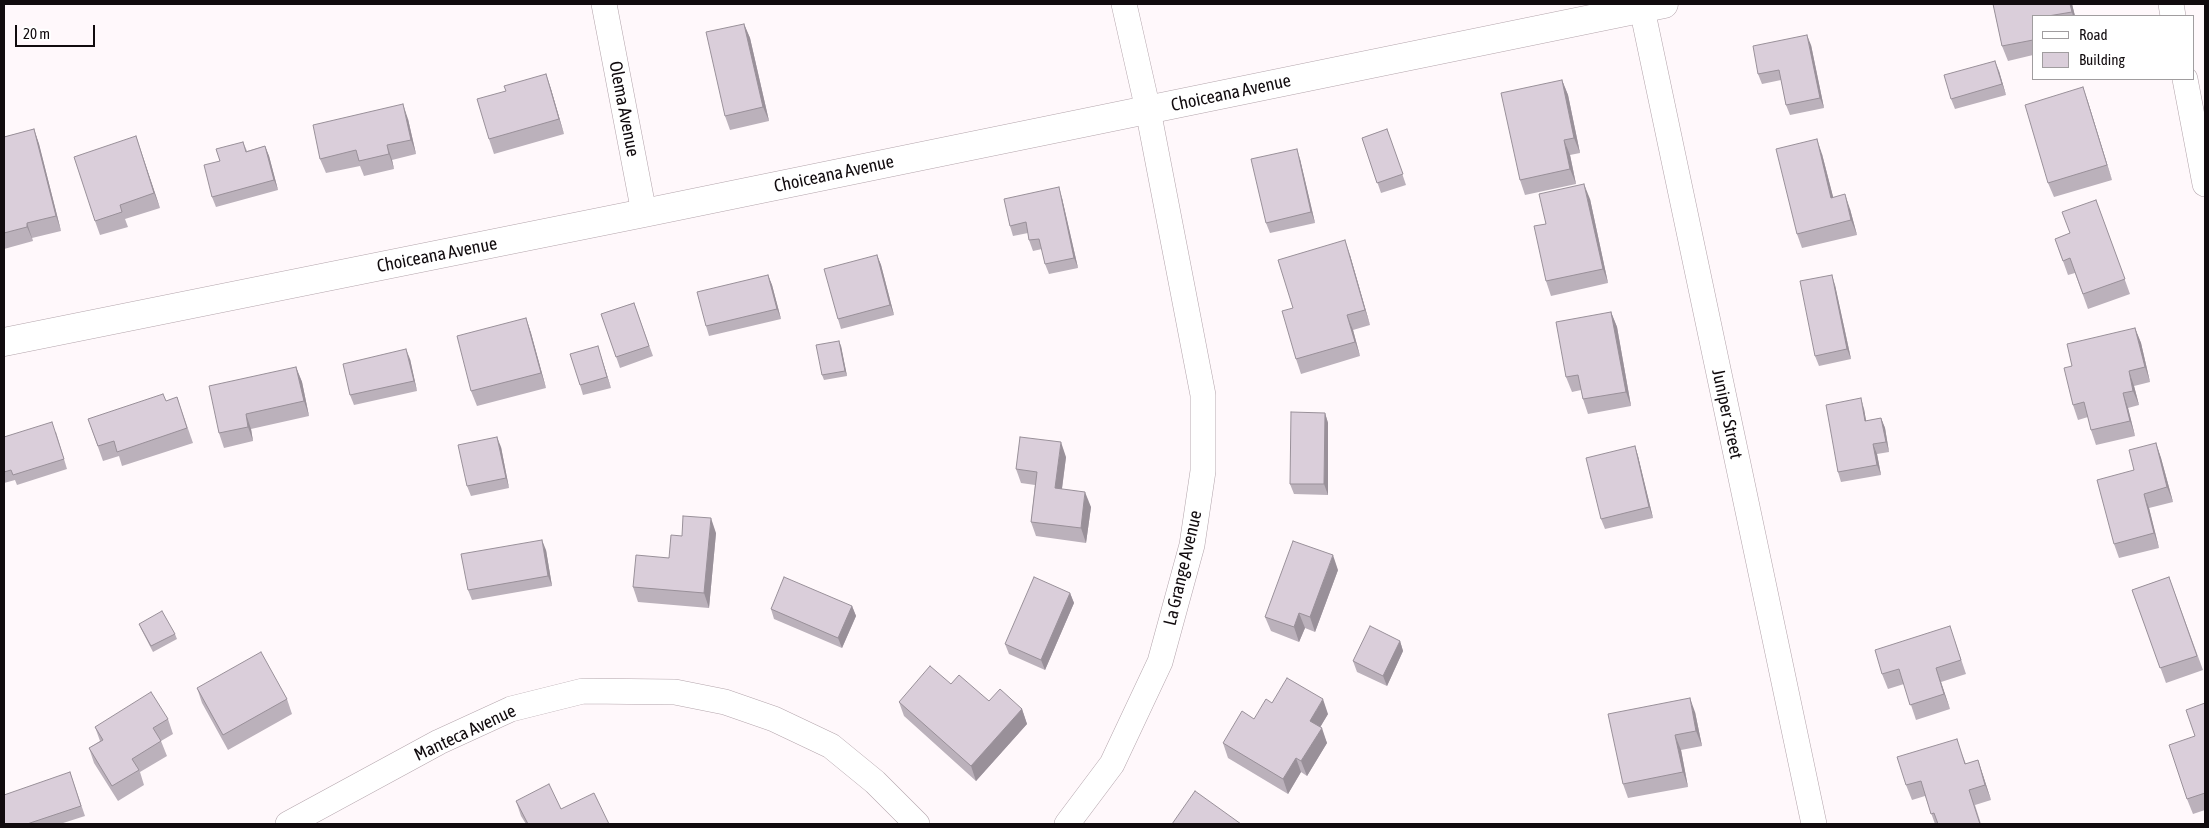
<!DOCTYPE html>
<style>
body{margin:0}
#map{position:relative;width:2209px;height:828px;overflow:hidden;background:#fff8fb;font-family:"Asap Condensed",sans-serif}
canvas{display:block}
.frame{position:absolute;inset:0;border:5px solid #110b0e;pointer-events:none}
.legend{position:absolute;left:2032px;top:15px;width:162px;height:65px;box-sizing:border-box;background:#fff;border:1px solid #a09d9f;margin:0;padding:6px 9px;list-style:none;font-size:15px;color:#110b0e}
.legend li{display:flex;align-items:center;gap:10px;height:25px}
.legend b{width:25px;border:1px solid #a09d9f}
.scale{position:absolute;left:15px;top:25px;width:80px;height:22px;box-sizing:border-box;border:2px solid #110b0e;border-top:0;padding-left:6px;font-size:15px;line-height:18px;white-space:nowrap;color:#110b0e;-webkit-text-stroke:4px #fff;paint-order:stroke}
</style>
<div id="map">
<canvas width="2209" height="828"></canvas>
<div class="frame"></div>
<ul class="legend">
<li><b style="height:6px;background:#fff"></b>Road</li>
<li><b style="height:14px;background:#daceda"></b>Building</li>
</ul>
<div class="scale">20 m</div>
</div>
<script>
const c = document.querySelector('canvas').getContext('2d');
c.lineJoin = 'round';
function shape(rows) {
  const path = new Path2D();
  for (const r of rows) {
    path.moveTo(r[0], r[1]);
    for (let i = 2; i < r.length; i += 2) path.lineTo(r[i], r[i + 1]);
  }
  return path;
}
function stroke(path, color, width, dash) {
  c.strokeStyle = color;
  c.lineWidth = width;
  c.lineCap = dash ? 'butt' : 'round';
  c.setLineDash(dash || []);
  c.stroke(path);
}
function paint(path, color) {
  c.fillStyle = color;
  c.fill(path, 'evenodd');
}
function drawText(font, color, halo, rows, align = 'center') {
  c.font = font + ' "Asap Condensed",sans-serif';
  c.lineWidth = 4;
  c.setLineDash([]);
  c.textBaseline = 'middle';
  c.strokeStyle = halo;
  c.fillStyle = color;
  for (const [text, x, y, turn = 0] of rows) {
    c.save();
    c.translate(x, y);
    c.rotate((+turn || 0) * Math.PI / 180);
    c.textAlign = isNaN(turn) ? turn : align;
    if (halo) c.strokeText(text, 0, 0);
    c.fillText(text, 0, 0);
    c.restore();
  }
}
const street = shape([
 [604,4,644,213],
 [1641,4,1814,824],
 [2171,4,2173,16],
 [2185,79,2205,184],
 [288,824,439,742,511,709,583,691,675,692,725,702,774,719,831,746,875,782,917,824],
 [1067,824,1112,764,1160,662,1192,545,1203,471,1203,395,1148,110,1124,4]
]);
const secondary = shape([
 [4,342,644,213,1664,4]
]);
stroke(street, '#b4a5ac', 26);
stroke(secondary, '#b4a5ac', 29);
stroke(street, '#fff', 25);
stroke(secondary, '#fff', 28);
paint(shape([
 [1993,4,2072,4,2075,16,2033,16,2033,55,2008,61,2002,46],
 [744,24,750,38,769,121,730,130,725,116],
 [1811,45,1824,108,1790,115,1786,105,1781,80,1762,84,1758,74],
 [1999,71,2006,95,1955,109,1951,99],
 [546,74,551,89,564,134,494,154,489,139,506,91],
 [1562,80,1568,95,1580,153,1570,155,1576,184,1525,195,1520,180],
 [2083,87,2088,102,2112,180,2054,197,2048,183],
 [408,119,416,154,392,160,394,169,364,176,360,166,326,173,320,159],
 [34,129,39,144,61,231,32,238,33,241,4,249,4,137],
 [1387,129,1406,185,1381,193,1362,138],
 [136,136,160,208,125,219,128,227,100,235,95,221],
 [243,142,247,151,265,146,269,156,278,190,216,207,212,197,220,161],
 [1822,154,1833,197,1850,209,1857,235,1802,248,1797,234],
 [1300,159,1315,223,1270,233,1266,223],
 [1062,198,1078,268,1049,274,1045,264,1042,249,1033,251,1029,240,1028,233,1013,236,1010,226],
 [1590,199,1608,283,1551,296,1546,281,1546,224],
 [2096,200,2130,294,2088,309,2075,273,2068,275,2055,239,2070,233],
 [877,255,881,265,894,315,841,329,838,319],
 [1350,255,1370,325,1353,330,1360,356,1301,374,1296,359,1293,308],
 [768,275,772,285,781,319,709,336,706,326],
 [1835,285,1851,359,1819,366,1815,356],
 [634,303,653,356,620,368,601,314],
 [1611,312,1617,327,1631,406,1588,414,1583,399,1581,390,1572,392,1566,377],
 [526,318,531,333,546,388,477,406,471,391],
 [2135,328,2141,343,2150,382,2134,386,2139,405,2128,408,2135,436,2096,445,2091,430,2088,417,2078,420,2073,405,2072,366],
 [841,346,847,376,824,380,822,375],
 [601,356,611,388,583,395,580,385],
 [410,359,417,391,354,405,350,395],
 [296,367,302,382,309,416,251,429,253,441,224,448,219,433],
 [177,397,193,443,122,466,119,456,103,461,88,419,166,401],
 [1864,409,1866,421,1881,418,1885,428,1889,452,1877,454,1881,475,1841,482,1838,472],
 [1325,413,1328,423,1328,495,1294,494,1290,484],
 [56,432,67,469,17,485,15,480,4,483,4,437],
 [2156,443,2161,458,2173,502,2149,508,2159,548,2119,558,2114,544,2134,470],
 [1635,446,1638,456,1653,518,1605,529,1601,519],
 [501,447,509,488,471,496,467,486],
 [1066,457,1062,489,1091,507,1086,543,1036,536,1031,522,1035,485,1021,483,1016,469],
 [716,533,709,608,638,602,633,587,669,558,682,536],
 [546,550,552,586,472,600,468,590],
 [1338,570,1315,632,1305,628,1299,642,1271,631,1265,617],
 [2169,577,2203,670,2166,683,2132,590],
 [1070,593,1074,603,1045,670,1009,654,1005,644],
 [852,606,856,616,842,648,774,619,771,609],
 [139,624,175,634,177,639,153,652,141,629],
 [1400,641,1403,651,1387,686,1357,672,1353,661],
 [1955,641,1966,674,1941,682,1950,709,1916,720,1904,684,1888,689,1882,674],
 [951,684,989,701,1022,709,1027,724,976,781,904,716,899,702],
 [197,688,287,699,292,714,228,750,202,703],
 [1272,703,1328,714,1320,727,1327,743,1307,776,1301,772,1288,794,1228,758,1223,743,1254,719],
 [2205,703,2205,810,2193,814,2187,799,2195,736],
 [1695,712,1702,746,1681,750,1688,787,1628,798,1623,784],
 [168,719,173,734,161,741,167,756,140,772,144,785,118,801,94,763,89,748,100,741,95,727],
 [1962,754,1966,764,1978,760,1991,800,1975,805,1981,824,1935,824,1925,796,1912,800,1906,785],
 [70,772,85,816,60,824,4,824],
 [516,801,561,809,609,824,526,824,521,816]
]), '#bbb1bb');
paint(shape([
 [2070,4,2072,4,2075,16,2073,16],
 [744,24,750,38,769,121,763,107],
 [1807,35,1811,45,1824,108,1820,98],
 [1995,61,1999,71,2006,95,2002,84],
 [546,74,551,89,564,134,559,119],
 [1562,80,1568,95,1580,153,1574,138],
 [2083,87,2088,102,2112,180,2107,165],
 [403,104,408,119,416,154,411,140],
 [34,129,39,144,61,231,56,216],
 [136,136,160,208,154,193],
 [1817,139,1822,154,1837,212,1831,198],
 [1564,140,1570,155,1576,184,1570,169],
 [387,145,392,160,394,169,389,154],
 [265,146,269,156,278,190,274,180],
 [1297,149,1300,159,1315,223,1311,212],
 [1584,184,1590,199,1608,283,1603,269],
 [1059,187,1062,198,1078,268,1074,258],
 [1845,194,1850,209,1857,235,1851,220],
 [27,223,33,241,27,227],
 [1345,240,1350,255,1370,325,1365,310],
 [877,255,881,265,894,315,890,305],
 [768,275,772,285,781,319,777,309],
 [1832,275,1835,285,1851,359,1847,349],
 [1611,312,1617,327,1631,406,1626,392],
 [1347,315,1353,330,1360,356,1355,342],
 [526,318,531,333,546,388,541,373],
 [2135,328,2141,343,2150,382,2145,367],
 [839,341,841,346,847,376,845,371],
 [598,346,601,356,611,388,607,377],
 [406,349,410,359,417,391,414,381],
 [296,367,302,382,309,416,304,401],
 [2129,371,2134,386,2139,405,2133,391],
 [2123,393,2128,408,2135,436,2130,421],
 [1861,398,1864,409,1868,431,1865,421],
 [1325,413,1328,423,1328,495,1324,484],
 [246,414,251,429,253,441,248,427],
 [1881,418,1885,428,1889,452,1886,442],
 [497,437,501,447,509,488,506,478],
 [1061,442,1066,457,1060,503,1055,488],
 [2156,443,2161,458,2173,502,2167,487],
 [1873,444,1877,454,1881,475,1877,465],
 [1635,446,1638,456,1653,518,1649,507],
 [1085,492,1091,507,1086,543,1081,528],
 [2144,494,2149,508,2159,548,2154,533],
 [711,518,716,533,709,608,704,593],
 [542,540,546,550,552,586,548,576],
 [1333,555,1338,570,1315,632,1310,617],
 [1070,593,1074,603,1045,670,1041,660],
 [852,606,856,616,842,648,838,638],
 [1299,613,1305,628,1299,642,1294,627],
 [1400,641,1403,651,1387,686,1383,676],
 [1936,668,1941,682,1950,709,1944,694],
 [1690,698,1695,712,1702,746,1696,731],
 [1323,699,1328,714,1315,736,1310,721],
 [1022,709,1027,724,976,781,971,766],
 [1322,728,1327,743,1307,776,1301,761],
 [1675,735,1681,750,1688,787,1683,772],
 [1296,758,1301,772,1288,794,1283,779],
 [1978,760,1983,775,1991,800,1985,785]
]), '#999099');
const building = shape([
 [1993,4,2070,4,2072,12,2048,16,2033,16,2033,40,2002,46,1993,4],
 [744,24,763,107,725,116,706,32,744,24],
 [1807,35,1820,98,1786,105,1779,70,1758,74,1753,46,1807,35],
 [1995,61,2002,84,1951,99,1944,75,1995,61],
 [546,74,559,119,489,139,477,99,506,91,504,86,546,74],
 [1562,80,1574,138,1564,140,1570,169,1520,180,1501,93,1562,80],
 [2083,87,2107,165,2048,183,2025,105,2083,87],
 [403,104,411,140,387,145,389,154,359,161,356,150,320,159,313,125,403,104],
 [34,129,56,216,27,223,27,227,4,233,4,137,34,129],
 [1387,129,1403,174,1377,183,1362,138,1387,129],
 [136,136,154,193,120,205,122,212,95,221,74,157,136,136],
 [1817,139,1831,198,1845,194,1851,220,1797,234,1776,149,1817,139],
 [243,142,246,152,265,146,274,180,212,197,204,165,220,161,216,149,243,142],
 [1297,149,1311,212,1266,223,1251,159,1297,149],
 [1584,184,1603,269,1546,281,1534,226,1546,224,1539,194,1584,184],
 [1059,187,1074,258,1045,264,1039,239,1029,240,1026,222,1010,226,1004,199,1059,187],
 [2096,200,2125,279,2083,294,2070,258,2063,261,2055,239,2070,233,2062,212,2096,200],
 [1345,240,1365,310,1347,315,1355,342,1296,359,1282,311,1293,308,1278,260,1345,240],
 [877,255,890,305,838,319,824,269,877,255],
 [768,275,777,309,706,326,697,292,768,275],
 [1832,275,1847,349,1815,356,1800,281,1832,275],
 [634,303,649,346,616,357,601,314,634,303],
 [1611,312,1626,392,1583,399,1578,375,1566,377,1556,322,1611,312],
 [526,318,541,373,471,391,457,336,526,318],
 [2135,328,2145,367,2129,371,2133,391,2123,393,2130,421,2091,430,2084,402,2073,405,2064,368,2072,366,2067,344,2135,328],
 [839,341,845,371,822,375,816,345,839,341],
 [598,346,607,377,580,385,570,354,598,346],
 [406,349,414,381,350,395,343,364,406,349],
 [296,367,304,401,246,414,248,427,219,433,209,386,296,367],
 [163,394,166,401,177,397,187,428,117,452,114,441,98,446,88,419,163,394],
 [1861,398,1865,421,1881,418,1886,442,1873,444,1877,465,1838,472,1826,405,1861,398],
 [1291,412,1325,413,1324,484,1290,484,1291,412],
 [52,422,64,459,13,475,11,470,4,472,4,437,52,422],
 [497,437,506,478,467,486,458,445,497,437],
 [1020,437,1061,442,1055,488,1085,492,1081,528,1031,522,1037,472,1016,469,1020,437],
 [2156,443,2167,487,2144,494,2154,533,2114,544,2097,480,2134,470,2129,450,2156,443],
 [1635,446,1649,507,1601,519,1586,458,1635,446],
 [683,516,711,518,704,593,633,587,636,555,669,558,671,535,682,536,683,516],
 [542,540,548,576,468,590,461,554,542,540],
 [1293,541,1333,555,1310,617,1299,613,1294,627,1265,617,1293,541],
 [784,577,852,606,838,638,771,609,784,577],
 [1034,577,1070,593,1041,660,1005,644,1034,577],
 [2169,577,2197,656,2160,668,2132,590,2169,577],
 [162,611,175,634,151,646,139,624,162,611],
 [1370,626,1400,641,1383,676,1353,661,1370,626],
 [1950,626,1961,660,1936,668,1944,694,1910,705,1899,669,1882,674,1875,650,1950,626],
 [261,652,287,699,223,735,197,688,261,652],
 [930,666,951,684,959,675,989,701,1000,689,1022,709,971,766,899,702,930,666],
 [1287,678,1323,699,1310,721,1322,728,1301,761,1296,758,1283,779,1223,743,1242,711,1254,719,1266,699,1272,703,1287,678],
 [151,692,168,719,153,728,161,741,132,759,139,770,112,786,89,748,103,740,95,727,151,692],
 [1690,698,1696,731,1675,735,1683,772,1623,784,1608,714,1690,698],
 [2205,703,2205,793,2187,799,2169,745,2195,736,2186,710,2205,703],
 [1957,739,1965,764,1978,760,1985,785,1969,790,1980,824,1938,824,1934,813,1931,814,1921,781,1906,785,1897,757,1957,739],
 [70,772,81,806,27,824,4,824,4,795,70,772],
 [549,784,561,809,594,793,609,824,528,824,516,801,549,784],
 [1195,791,1241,824,1172,824,1195,791]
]);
paint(building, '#daceda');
stroke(building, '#999099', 1);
drawText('18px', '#110b0e', '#fff', [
 ["Choiceana Avenue",1231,93,-12],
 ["Olema Avenue",624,109,79],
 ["Choiceana Avenue",834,174,-12],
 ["Choiceana Avenue",437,255,-11],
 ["Juniper Street",1727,414,78],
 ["La Grange Avenue",1183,568,-77],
 ["Manteca Avenue",465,733,-25]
]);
</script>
